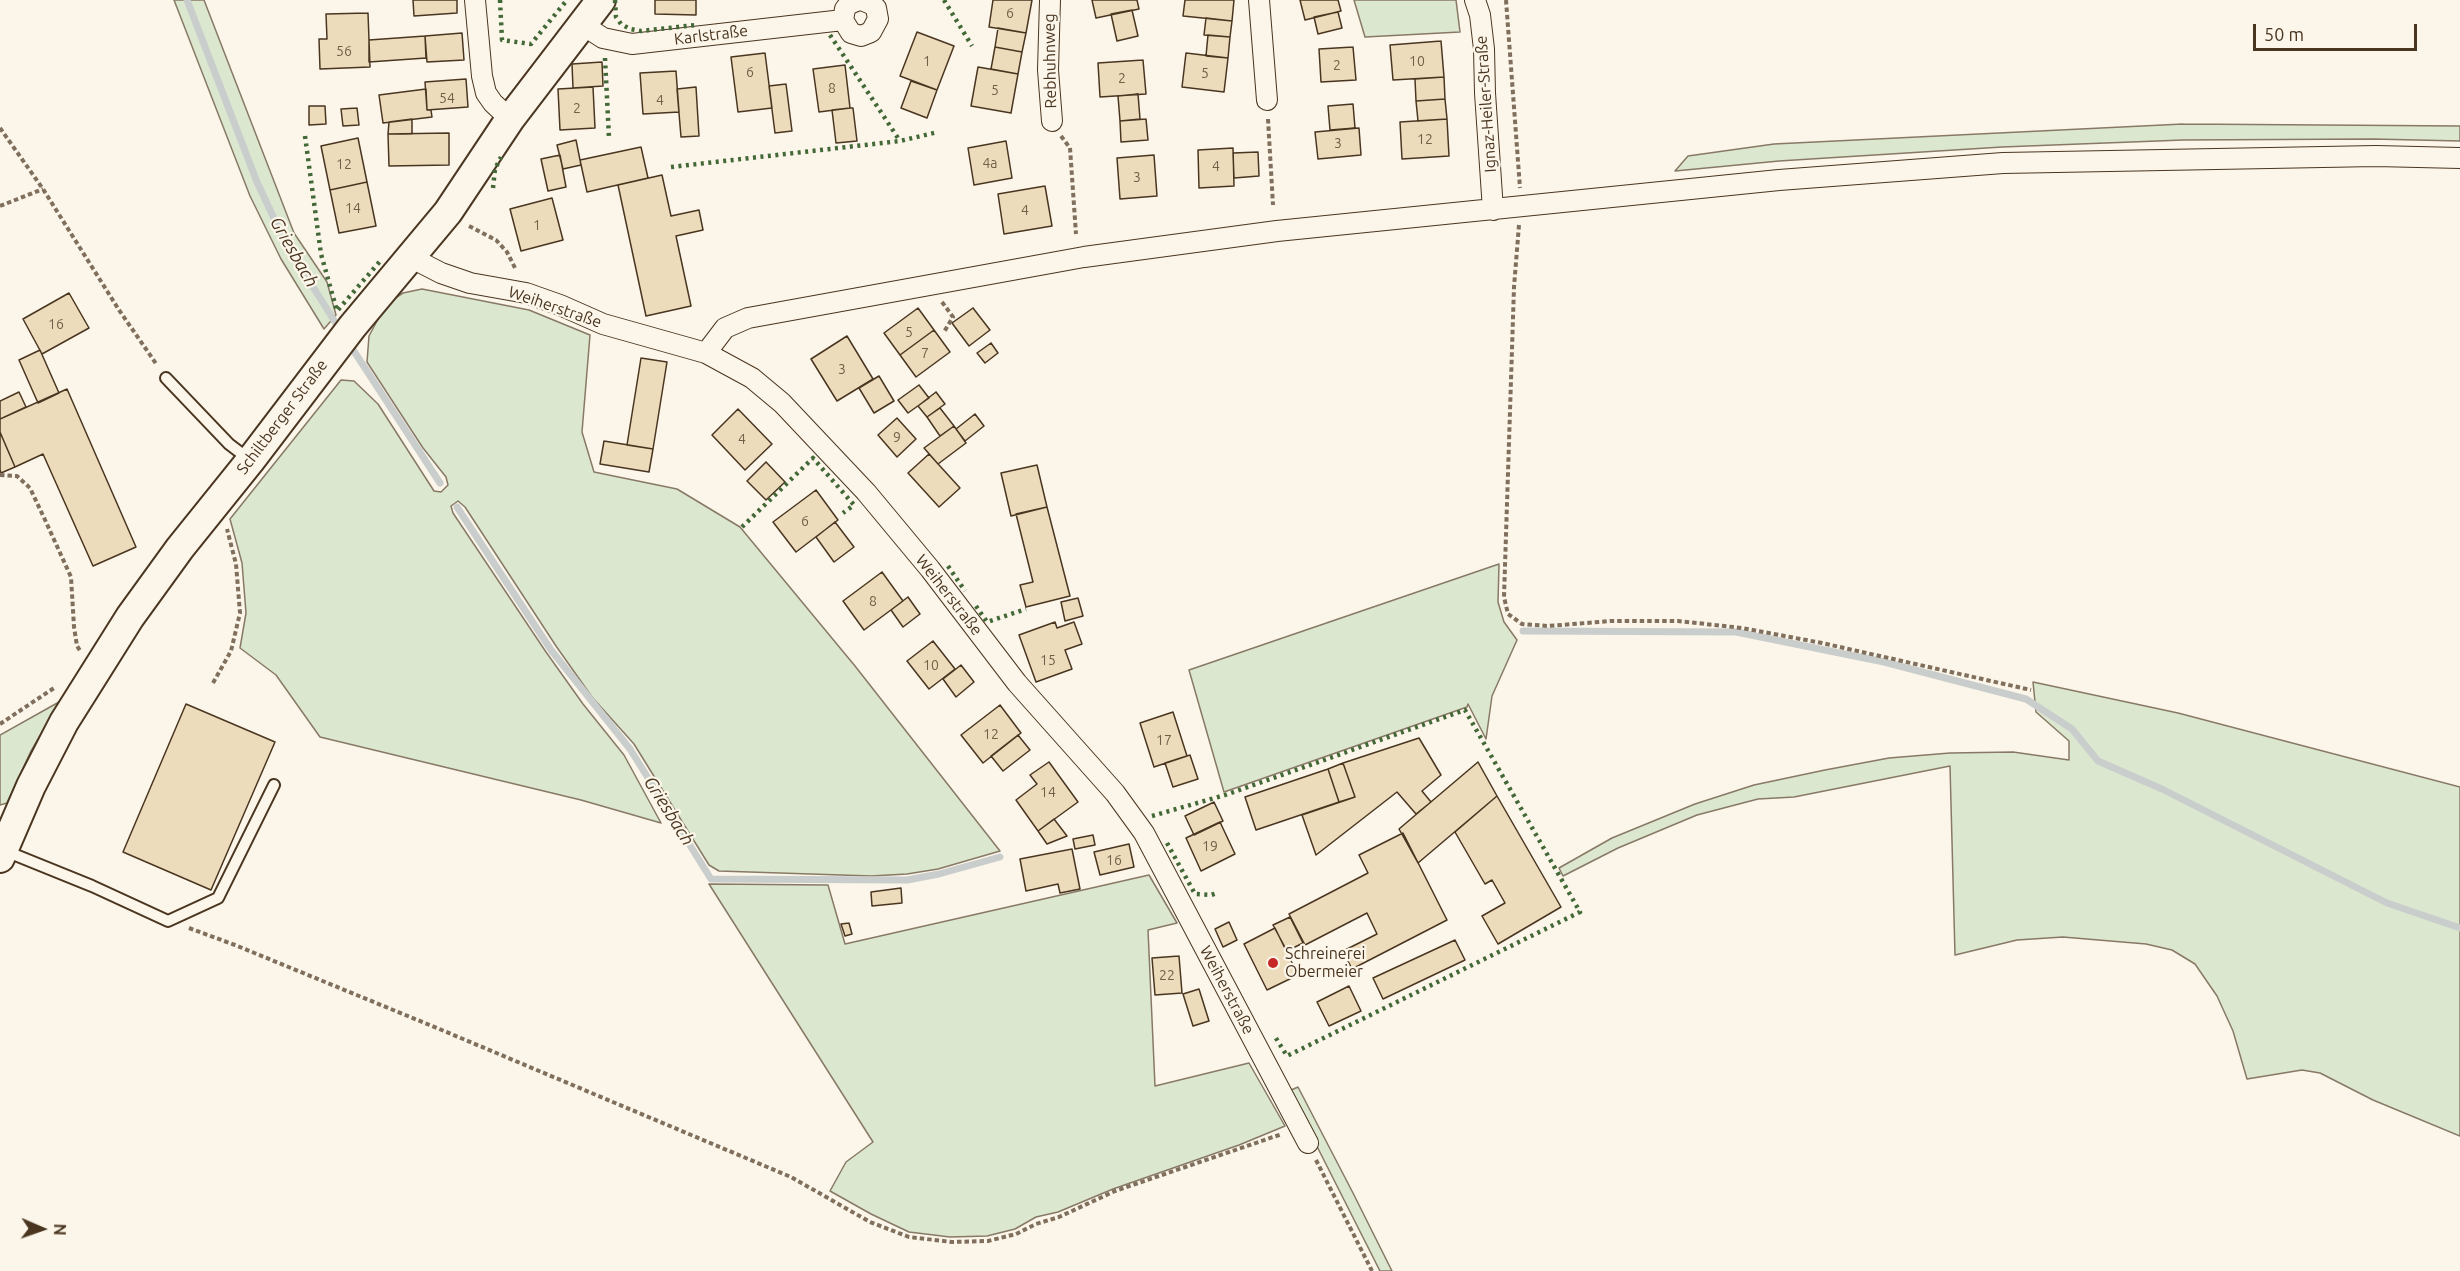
<!DOCTYPE html>
<meta charset="utf-8">
<style>
body{margin:0}
#map{position:relative;width:2460px;height:1271px;overflow:hidden;background:#fbf6e9;font-family:Ubuntu,sans-serif}
canvas{display:block}
.north{position:absolute;left:12px;top:1199px;width:60px;height:60px;-webkit-text-stroke:4px #fbf6e9;paint-order:stroke;rotate:92deg;font-size:16px;font-weight:700;line-height:24px;text-align:center;color:#4a3520}
.north::after{content:'';display:block;margin:auto;width:21px;height:27px;background:#4a3520;clip-path:polygon(50% 0,100% 100%,50% 72%,0 100%)}
.scale{position:absolute;left:2253px;top:24px;width:164px;height:27px;box-sizing:border-box;border:3px solid #4a3520;border-top:0;padding-left:8px;font-size:18px;line-height:21px;white-space:nowrap;color:#4a3520;-webkit-text-stroke:4px #fbf6e9;paint-order:stroke}
</style>
<div id="map">
<canvas width="2460" height="1271"></canvas>
<div class="north">N</div>
<div class="scale">50 m</div>
</div>
<script>
const c = document.querySelector('canvas').getContext('2d');
c.lineJoin = 'round';
function paint(path, color) {
  c.fillStyle = color;
  c.fill(path, 'evenodd');
}
function shape(rows) {
  const path = new Path2D();
  for (const r of rows) {
    path.moveTo(r[0], r[1]);
    for (let i = 2; i < r.length; i += 2) path.lineTo(r[i], r[i + 1]);
  }
  return path;
}
function stroke(path, color, width, dash) {
  c.strokeStyle = color;
  c.lineWidth = width;
  c.lineCap = dash ? 'butt' : 'round';
  c.setLineDash(dash || []);
  c.stroke(path);
}
function drawText(font, color, halo, rows, align = 'center') {
  c.font = font + ' Ubuntu,sans-serif';
  c.lineWidth = 4.5;
  c.setLineDash([]);
  c.textBaseline = 'middle';
  c.strokeStyle = halo;
  c.fillStyle = color;
  for (const [text, x, y, turn = 0] of rows) {
    c.save();
    c.translate(x, y);
    c.rotate((+turn || 0) * Math.PI / 180);
    c.textAlign = isNaN(turn) ? turn : align;
    if (halo) c.strokeText(text, 0, 0);
    c.fillText(text, 0, 0);
    c.restore();
  }
}
const green = shape([
 [174,0,204,0,294,233,327,282,336,315,324,329,281,259,250,196,174,0],
 [1354,0,1456,0,1460,32,1365,37,1354,0],
 [2183,124,2460,126,2460,141,2373,139,2183,140,2002,147,1779,161,1675,171,1688,156,1774,144,2183,124],
 [422,289,529,310,590,335,582,432,594,472,677,489,740,527,855,666,1000,851,938,869,907,874,871,876,719,871,709,865,634,744,592,697,556,646,465,507,458,501,451,506,453,513,546,652,583,704,624,755,661,823,581,800,320,737,276,675,240,648,246,613,242,563,230,519,341,380,354,381,378,404,434,491,441,492,448,485,446,477,423,448,367,362,369,336,386,304,403,293,422,289],
 [1499,564,1498,602,1504,622,1517,640,1492,696,1486,739,1468,704,1467,707,1224,792,1189,670,1499,564],
 [2033,682,2178,713,2460,787,2460,1136,2373,1100,2320,1073,2302,1070,2247,1079,2233,1031,2217,996,2195,964,2172,950,2146,944,2063,937,2017,940,1955,955,1950,766,1794,797,1758,799,1697,815,1618,848,1563,876,1559,868,1612,838,1695,804,1754,785,1825,770,1889,758,1950,753,2013,752,2069,760,2069,741,2036,712,2033,682],
 [59,702,31,751,7,803,0,805,0,735,59,702],
 [1149,875,1177,923,1148,930,1155,1086,1249,1063,1285,1126,1239,1145,1113,1189,1058,1212,1036,1217,1015,1229,987,1236,950,1237,909,1232,871,1214,830,1191,846,1162,873,1142,709,884,828,885,845,944,1149,875],
 [1298,1087,1353,1193,1392,1271,1380,1271,1289,1091,1298,1087]
]);
paint(green, '#dce7d0');
stroke(green, '#887966', 1.5);
stroke(shape([
 [187,0,257,182,285,242,340,330],
 [348,342,440,483],
 [457,507,551,650,630,749,711,879,907,880,939,874,1000,857],
 [1523,631,1736,632,1884,662,2026,699,2072,729,2098,761,2162,789,2387,903,2460,928]
]), '#c9cecd', 7);
const building = shape([
 [413,0,457,0,457,13,414,16,413,0],
 [655,0,696,0,696,15,655,14,655,0],
 [993,0,1032,0,1026,33,989,27,993,0],
 [1092,0,1137,0,1139,9,1096,18,1092,0],
 [1185,0,1234,0,1232,21,1183,16,1185,0],
 [1300,0,1338,0,1341,11,1305,20,1300,0],
 [1132,10,1138,36,1117,41,1111,14,1132,10],
 [1338,12,1342,28,1318,34,1314,17,1338,12],
 [368,13,370,67,320,69,319,39,327,39,326,14,368,13],
 [1206,18,1232,21,1230,37,1204,35,1206,18],
 [998,28,1026,33,1022,52,995,47,998,28],
 [917,32,954,46,937,90,900,76,917,32],
 [462,33,464,60,427,62,425,36,462,33],
 [1208,35,1230,37,1228,58,1206,56,1208,35],
 [425,36,426,58,369,62,369,40,425,36],
 [1441,41,1444,77,1393,80,1390,45,1441,41],
 [995,47,1022,52,1018,74,991,69,995,47],
 [1353,47,1356,80,1321,82,1319,49,1353,47],
 [765,53,772,108,738,112,731,57,765,53],
 [1186,53,1228,58,1224,92,1182,87,1186,53],
 [1143,60,1146,94,1100,97,1098,63,1143,60],
 [602,62,603,86,573,88,572,64,602,62],
 [845,65,850,108,819,112,813,69,845,65],
 [978,67,1018,74,1011,113,971,106,978,67],
 [676,71,679,112,643,114,640,73,676,71],
 [1444,77,1445,99,1416,101,1415,79,1444,77],
 [466,79,468,107,427,110,425,82,466,79],
 [911,81,937,90,927,118,901,108,911,81],
 [786,84,792,131,775,133,769,86,786,84],
 [593,87,595,128,560,130,558,89,593,87],
 [696,87,699,136,681,137,677,89,696,87],
 [426,89,427,110,431,110,432,117,383,123,379,95,426,89],
 [1138,94,1140,119,1120,121,1118,96,1138,94],
 [1445,99,1447,119,1418,121,1416,101,1445,99],
 [1353,104,1355,128,1330,130,1328,106,1353,104],
 [309,106,325,106,326,124,309,125,309,106],
 [357,108,359,125,343,126,341,109,357,108],
 [850,108,853,108,857,141,836,143,832,110,850,108],
 [412,119,412,134,388,134,389,122,412,119],
 [1146,119,1148,140,1121,142,1120,121,1146,119],
 [1447,119,1449,156,1402,159,1400,122,1447,119],
 [1359,128,1361,155,1318,159,1315,132,1359,128],
 [449,133,449,165,389,166,388,134,449,133],
 [358,138,367,182,330,190,321,146,358,138],
 [576,140,581,165,563,169,557,145,576,140],
 [1006,141,1012,178,974,185,968,148,1006,141],
 [641,147,648,178,587,192,580,160,641,147],
 [1233,148,1234,186,1199,188,1198,150,1233,148],
 [1258,152,1259,176,1234,178,1233,153,1258,152],
 [560,155,566,187,548,191,541,159,560,155],
 [1154,155,1157,196,1120,199,1117,158,1154,155],
 [662,175,671,216,699,210,703,230,676,236,691,306,646,316,618,185,662,175],
 [367,182,376,226,339,233,330,190,367,182],
 [1045,186,1052,226,1004,234,998,194,1045,186],
 [552,198,563,240,521,251,510,209,552,198],
 [69,293,89,328,42,354,23,319,69,293],
 [918,308,934,330,900,355,884,333,918,308],
 [973,308,990,330,969,346,952,323,973,308],
 [934,330,950,352,916,377,900,355,934,330],
 [847,336,873,379,837,401,811,359,847,336],
 [991,343,998,353,985,363,977,353,991,343],
 [40,350,59,393,38,403,19,360,40,350],
 [641,358,667,362,653,449,627,445,641,358],
 [879,376,894,401,874,413,859,388,879,376],
 [919,385,929,398,908,413,898,400,919,385],
 [67,389,136,547,93,566,43,454,15,467,0,432,0,419,67,389],
 [19,392,26,407,0,419,0,401,19,392],
 [936,392,945,404,927,417,918,406,936,392],
 [940,408,954,426,940,436,927,417,940,408],
 [738,409,772,444,745,470,712,435,738,409],
 [975,414,984,426,965,441,956,429,975,414],
 [897,418,916,439,897,457,878,435,897,418],
 [954,426,966,443,938,464,924,448,954,426],
 [0,432,15,467,1,473,0,470,0,432],
 [604,441,653,449,649,472,600,464,604,441],
 [929,454,960,488,939,507,908,473,929,454],
 [766,462,785,482,766,500,747,481,766,462],
 [1037,465,1047,507,1011,516,1001,473,1037,465],
 [816,490,838,520,796,552,773,522,816,490],
 [1047,507,1070,596,1026,607,1020,585,1033,582,1016,514,1047,507],
 [835,522,854,547,834,562,816,537,835,522],
 [882,572,903,601,864,630,843,601,882,572],
 [908,597,920,614,903,627,891,610,908,597],
 [1078,598,1083,616,1065,621,1061,602,1078,598],
 [1055,622,1057,628,1074,622,1082,644,1065,650,1072,669,1036,682,1019,635,1055,622],
 [933,641,955,669,929,689,907,661,933,641],
 [961,665,974,682,956,697,943,679,961,665],
 [186,704,275,742,211,890,123,852,186,704],
 [1000,705,1021,733,983,763,961,735,1000,705],
 [1173,712,1187,756,1154,767,1140,723,1173,712],
 [1018,735,1030,750,1003,771,991,756,1018,735],
 [1419,738,1441,775,1422,791,1431,802,1416,814,1397,792,1316,855,1302,815,1355,797,1343,763,1419,738],
 [1190,755,1198,779,1173,787,1165,763,1190,755],
 [1049,762,1078,802,1038,831,1016,800,1037,784,1030,775,1049,762],
 [1478,762,1497,796,1418,863,1399,829,1478,762],
 [1343,763,1355,797,1339,802,1328,769,1343,763],
 [1328,769,1339,802,1256,830,1245,797,1328,769],
 [1497,796,1561,907,1498,944,1482,916,1505,903,1492,880,1485,884,1455,832,1497,796],
 [1214,802,1223,821,1194,835,1185,816,1214,802],
 [1054,819,1067,836,1047,844,1038,831,1054,819],
 [1220,822,1235,854,1201,871,1186,838,1220,822],
 [1403,833,1447,920,1352,969,1343,951,1377,934,1367,913,1305,945,1289,914,1368,873,1359,855,1403,833],
 [1093,835,1095,845,1075,849,1073,839,1093,835],
 [1129,844,1134,867,1100,875,1094,852,1129,844],
 [1072,849,1080,889,1060,893,1058,884,1026,891,1020,859,1072,849],
 [901,888,902,903,872,906,871,892,901,888],
 [1290,917,1303,943,1287,951,1273,925,1290,917],
 [1229,922,1237,940,1223,947,1215,929,1229,922],
 [849,923,852,934,845,936,841,924,849,923],
 [1275,928,1298,975,1267,990,1244,944,1275,928],
 [1455,940,1465,960,1383,999,1373,978,1455,940],
 [1179,956,1182,993,1155,995,1152,958,1179,956],
 [1349,986,1361,1011,1329,1026,1317,1002,1349,986],
 [1199,989,1209,1021,1193,1026,1183,994,1199,989]
]);
paint(building, '#ecdcbc');
stroke(building, '#4a3520', 1.5);
const service = shape([
 [166,378,229,444,250,460],
 [3,850,92,886,168,921,218,898,274,785]
]);
const minor = shape([
 [475,0,482,76,486,93,493,103,510,119],
 [859,0,849,4,845,9,843,20,851,33,861,36,871,32,878,19,876,8,871,4,862,0],
 [1050,0,1048,70,1052,121],
 [1259,0,1267,100],
 [1475,0,1480,15,1484,49,1485,93,1493,210],
 [583,25,603,38,632,44,843,20],
 [410,257,441,273,470,283,526,293,560,305,603,324,706,353,752,378,782,403,866,492,930,569,1017,683,1115,793,1144,833,1308,1143],
 [706,353,725,328,748,318,1084,257,1277,231,1779,180,2003,163,2376,156,2460,158]
]);
const secondary = shape([
 [0,858,31,786,64,722,130,617,180,548,250,461,352,327,448,212,510,119,601,0]
]);
stroke(service, '#4a3520', 14);
stroke(minor, '#4a3520', 22);
stroke(secondary, '#4a3520', 32);
stroke(shape([
 [1506,0,1520,188],
 [1268,119,1273,205],
 [0,128,43,189,119,310,157,365],
 [1061,136,1070,148,1076,234],
 [0,206,43,189],
 [1519,225,1514,287,1504,597,1508,614,1522,624,1548,626,1611,621,1678,621,1742,628,1822,643,2031,690],
 [469,226,496,240,507,252,516,270],
 [942,302,953,317,944,332],
 [0,475,17,476,30,488,46,522,71,577,74,627,77,646,81,652],
 [213,683,231,651,240,613,236,564,227,529],
 [0,724,54,688],
 [189,928,235,945,437,1028,791,1177,870,1222,909,1237,952,1242,988,1241,1016,1234,1036,1224,1059,1217,1115,1191,1282,1134],
 [1316,1160,1372,1271]
]), '#7f6f5c', 4, [4.5, 3]);
stroke(service, '#fbf6e9', 10);
stroke(minor, '#fbf6e9', 20);
stroke(secondary, '#fbf6e9', 28);
stroke(shape([
 [500,0,502,40,531,44,567,0],
 [615,0,616,17,621,24,630,29,641,31,696,25],
 [944,0,972,46],
 [830,35,900,141],
 [605,58,609,138],
 [305,136,321,254,337,311,382,259],
 [671,167,900,141,938,132],
 [493,188,495,169,501,157],
 [742,527,813,458,854,505,843,513],
 [948,566,965,591],
 [976,606,987,622,1026,609],
 [1152,816,1225,795,1465,710,1580,912,1287,1056,1274,1035],
 [1167,843,1195,894,1211,895,1217,893]
]), '#436837', 4.5, [3, 4.5]);
for (const [x, y, r, color] of [
 [1273,963,6,"#c62828"]
]) {
  const dot = new Path2D();
  dot.arc(x, y, r, 0, 2 * Math.PI);
  c.fillStyle = color;
  c.fill(dot);
  stroke(dot, '#fbf6e9', 2);
}
drawText('14px', '#725f47', null, [
 ["6",1010,13],
 ["56",344,51],
 ["1",927,61],
 ["10",1417,61],
 ["2",1337,65],
 ["6",750,72],
 ["5",1205,73],
 ["2",1122,78],
 ["8",832,88],
 ["5",995,90],
 ["54",447,98],
 ["4",660,100],
 ["2",577,108],
 ["12",1425,139],
 ["3",1338,143],
 ["4a",990,163],
 ["12",344,164],
 ["4",1216,166],
 ["3",1137,177],
 ["14",353,208],
 ["4",1025,210],
 ["1",537,225],
 ["16",56,324],
 ["5",909,332],
 ["7",925,353],
 ["3",842,369],
 ["9",897,437],
 ["4",742,439],
 ["6",805,521],
 ["8",873,601],
 ["15",1048,660],
 ["10",931,665],
 ["12",991,734],
 ["17",1164,740],
 ["14",1048,792],
 ["19",1210,846],
 ["16",1114,860],
 ["22",1167,975]
]);
drawText('16px', '#4a3520', '#fbf6e9', [
 ["Karlstraße",711,35,-7],
 ["Rebhuhnweg",1050,61,-91],
 ["Ignaz-Heiler-Straße",1486,104,-94],
 ["Weiherstraße",555,307,19],
 ["Schiltberger Straße",282,417,-53],
 ["Weiherstraße",949,595,52],
 ["Weiherstraße",1227,990,62]
]);
drawText('16px', '#4a3520', '#fbf6e9', [
 ["Schreinerei",1285,954],
 ["Obermeier",1285,972]
], 'left');
drawText('italic 18px', '#4a3520', '#fbf6e9', [
 ["Griesbach",294,252,60],
 ["Griesbach",669,811,58]
]);
</script>
